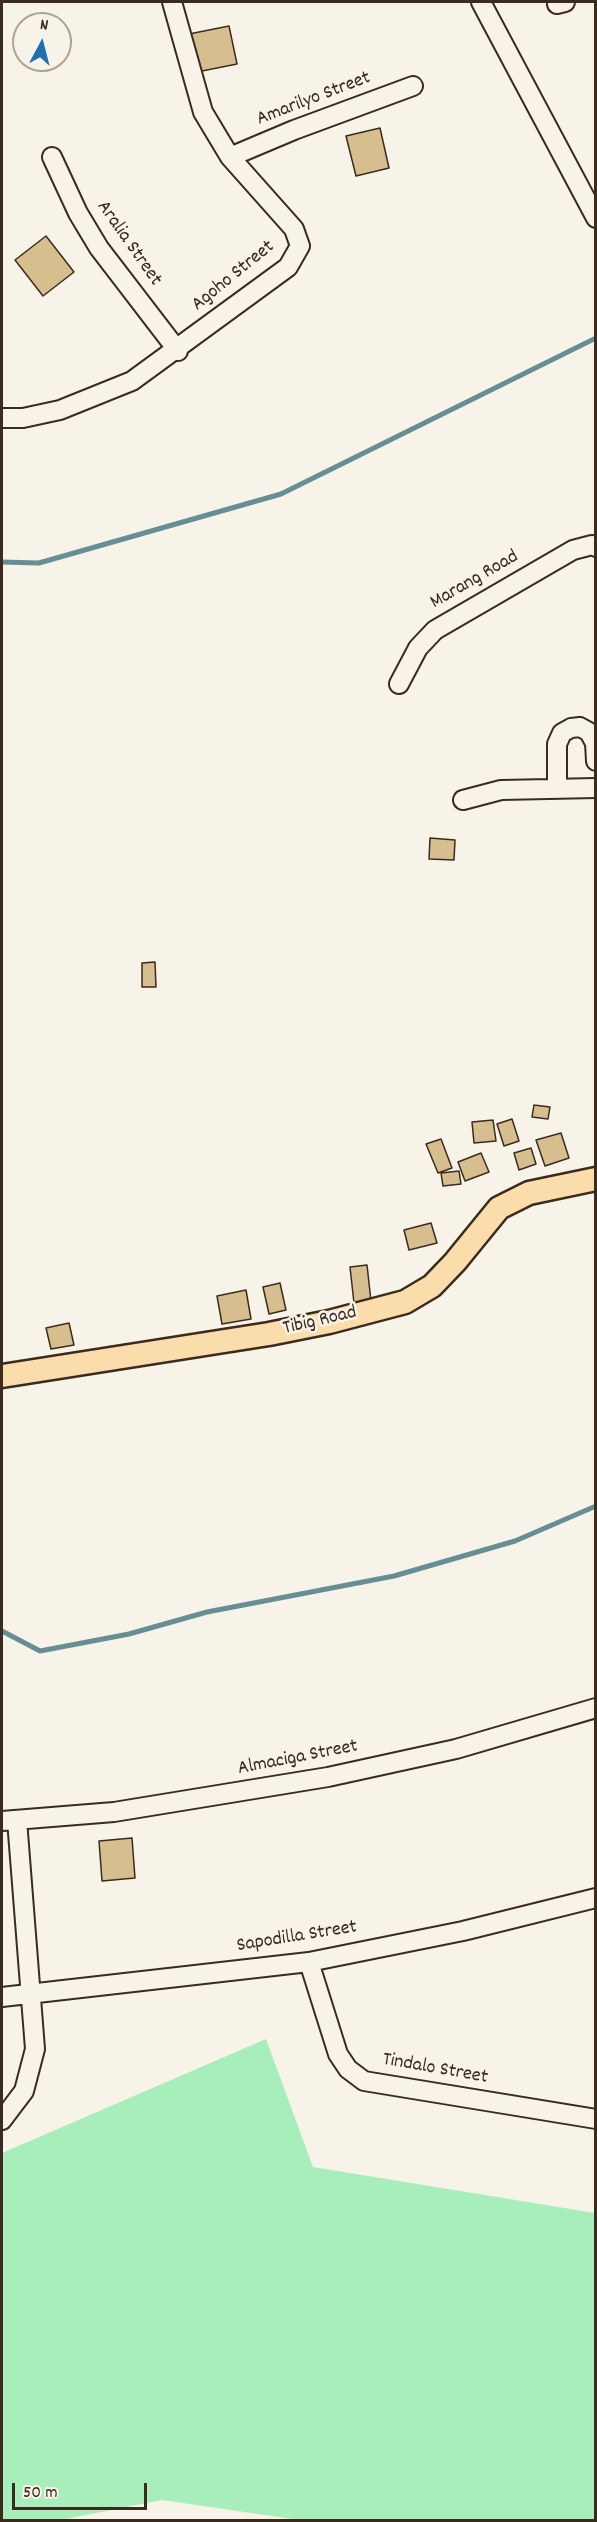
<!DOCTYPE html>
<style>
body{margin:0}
#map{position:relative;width:597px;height:2522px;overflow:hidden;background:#f7f3e8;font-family:Dekko,sans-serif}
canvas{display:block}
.frame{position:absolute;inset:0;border:3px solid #3b2a1e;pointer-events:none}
.north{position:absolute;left:12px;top:12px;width:60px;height:60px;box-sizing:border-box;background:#f7f3e8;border:2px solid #aca397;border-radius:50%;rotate:7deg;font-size:16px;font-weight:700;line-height:24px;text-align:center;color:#3b2a1e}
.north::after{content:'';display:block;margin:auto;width:21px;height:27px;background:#1f6fb2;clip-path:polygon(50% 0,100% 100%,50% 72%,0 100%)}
.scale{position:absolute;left:12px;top:2483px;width:135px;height:27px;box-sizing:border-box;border:3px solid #3b2a1e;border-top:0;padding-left:8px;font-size:18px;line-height:21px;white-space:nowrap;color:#3b2a1e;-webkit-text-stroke:4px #f7f3e8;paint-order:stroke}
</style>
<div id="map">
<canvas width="597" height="2522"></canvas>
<div class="frame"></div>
<div class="north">N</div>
<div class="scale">50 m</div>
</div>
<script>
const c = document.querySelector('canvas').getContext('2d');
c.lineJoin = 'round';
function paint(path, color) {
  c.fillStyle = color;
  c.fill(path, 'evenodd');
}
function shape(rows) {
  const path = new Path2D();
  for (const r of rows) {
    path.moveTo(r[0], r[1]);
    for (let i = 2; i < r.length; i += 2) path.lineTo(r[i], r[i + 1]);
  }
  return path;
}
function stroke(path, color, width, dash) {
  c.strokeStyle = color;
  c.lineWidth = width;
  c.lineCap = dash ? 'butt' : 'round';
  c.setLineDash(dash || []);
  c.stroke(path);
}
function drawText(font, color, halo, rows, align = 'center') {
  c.font = font + ' Dekko,sans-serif';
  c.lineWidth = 5;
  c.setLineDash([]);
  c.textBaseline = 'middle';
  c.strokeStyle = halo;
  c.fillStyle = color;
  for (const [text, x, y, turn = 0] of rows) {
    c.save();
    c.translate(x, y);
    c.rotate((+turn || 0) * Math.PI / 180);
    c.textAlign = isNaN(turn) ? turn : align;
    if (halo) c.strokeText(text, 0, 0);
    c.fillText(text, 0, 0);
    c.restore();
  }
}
paint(shape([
 [266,2039,313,2167,595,2213,595,2520,299,2520,162,2500,61,2520,2,2520,2,2153]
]), '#a8eeba');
stroke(shape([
 [2,562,39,563,281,494,596,338],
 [2,1631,40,1651,129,1634,207,1612,394,1576,515,1541,596,1506]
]), '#678f93', 5);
const building = shape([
 [229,26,237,64,197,72,189,34,229,26],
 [380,128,389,168,356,176,346,136,380,128],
 [46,236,74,272,43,296,15,260,46,236],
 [430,838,455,840,454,860,429,859,430,838],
 [155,962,156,987,142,987,142,963,155,962],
 [534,1105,550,1107,548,1119,532,1117,534,1105],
 [512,1119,519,1141,504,1146,497,1124,512,1119],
 [493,1120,496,1141,474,1143,472,1122,493,1120],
 [561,1133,569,1158,545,1166,536,1140,561,1133],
 [441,1139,452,1168,438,1173,426,1144,441,1139],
 [531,1148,536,1164,519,1170,514,1153,531,1148],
 [481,1153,489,1172,465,1181,458,1162,481,1153],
 [459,1171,461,1184,443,1186,441,1173,459,1171],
 [431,1223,437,1243,409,1250,404,1230,431,1223],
 [367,1265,371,1301,354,1303,350,1267,367,1265],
 [280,1283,286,1310,269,1314,263,1287,280,1283],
 [246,1290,251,1319,222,1324,217,1296,246,1290],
 [69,1323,74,1345,51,1349,46,1328,69,1323],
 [132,1838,135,1878,102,1881,99,1841,132,1838]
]);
paint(building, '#d7be8e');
stroke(building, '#3b2a1e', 1.5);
const minor = shape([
 [481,2,596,218],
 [557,4,565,2],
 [52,157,78,213,99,248,178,351],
 [230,157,294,130,413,86],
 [2,418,23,418,60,410,132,381,288,267,300,246,294,229,230,157,203,112,172,2],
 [399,684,418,648,435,630,573,550,592,545,596,547],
 [557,788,557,744,562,733,571,728,580,727,589,732,595,743,596,761],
 [463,800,501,790,596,788],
 [2,1821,114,1812,328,1777,456,1749,596,1708],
 [309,1962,338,2054,348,2069,364,2081,596,2119],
 [2,1997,309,1962,463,1931,596,1898],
 [2,2120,24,2091,35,2049,17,1820]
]);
const major = shape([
 [2,1376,269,1334,329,1322,405,1302,432,1286,455,1262,499,1208,529,1193,596,1179]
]);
stroke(minor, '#3b2a1e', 22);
stroke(major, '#3b2a1e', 27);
stroke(minor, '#f7f3e8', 18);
stroke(major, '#faddab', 22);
drawText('20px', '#3b2a1e', '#f7f3e8', [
 ["Amarilyo Street",314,100,-21],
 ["Aralia Street",128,244,55],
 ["Agoho Street",234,277,-39],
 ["Marang Road",475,581,-30],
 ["Tibig Road",320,1322,-13],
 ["Almaciga Street",298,1759,-11],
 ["Sapodilla Street",297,1938,-9],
 ["Tindalo Street",435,2070,10]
]);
</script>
